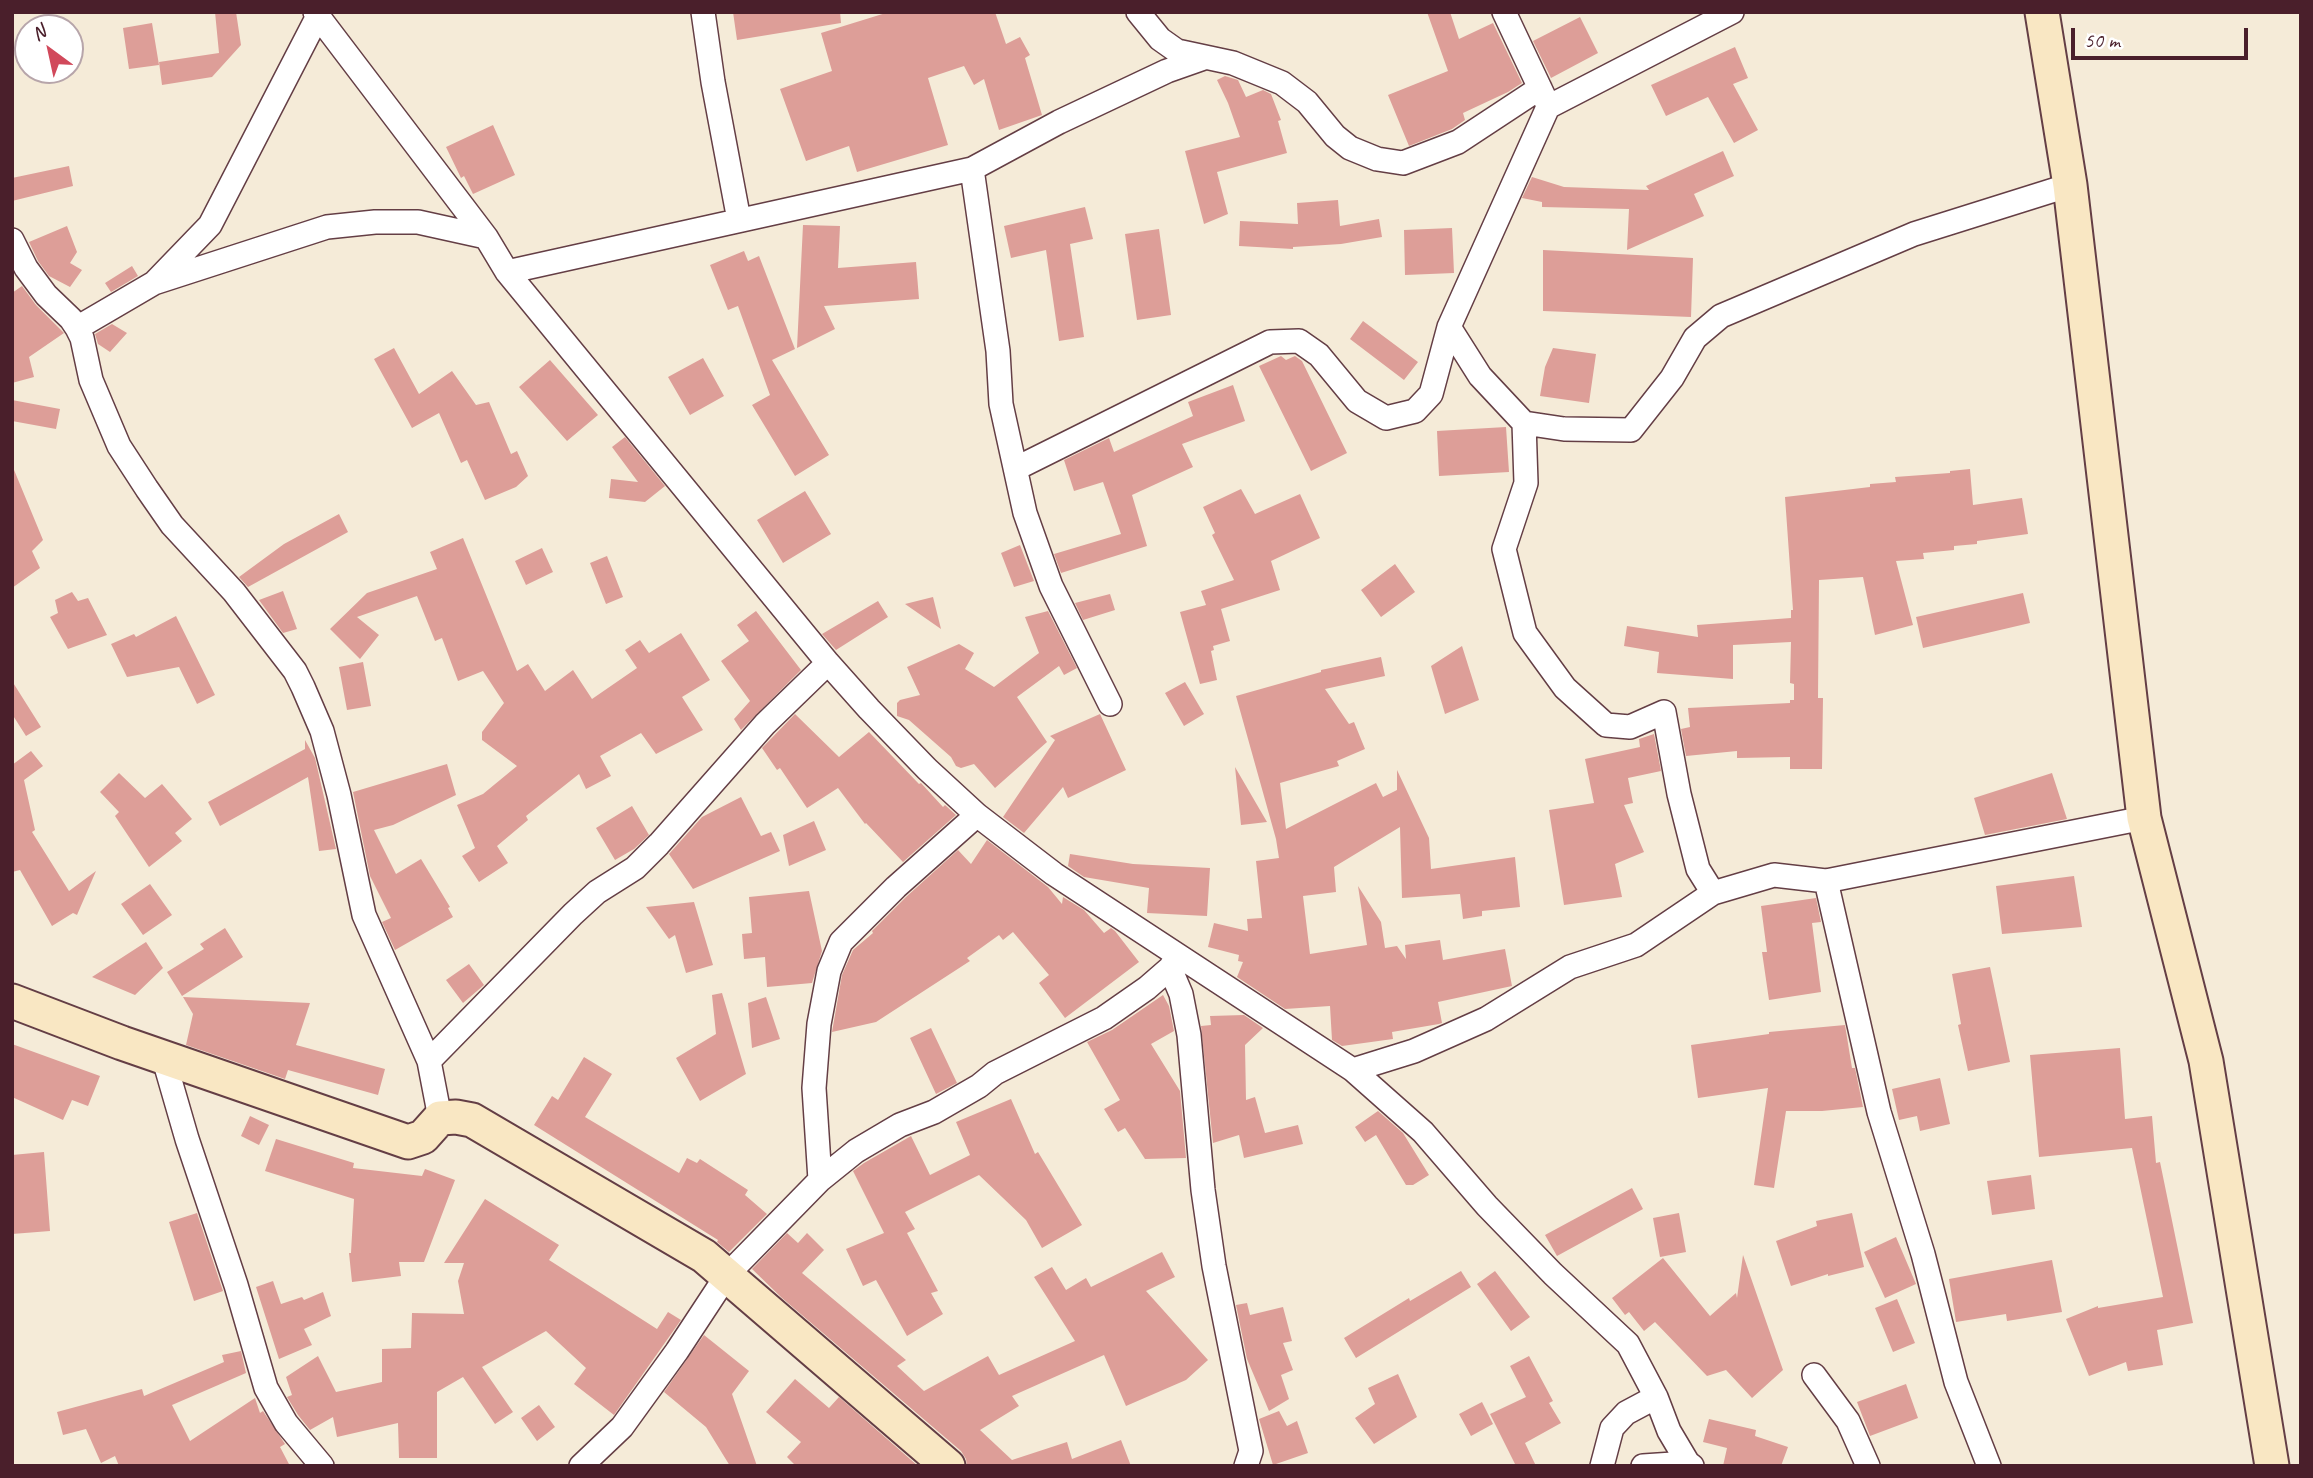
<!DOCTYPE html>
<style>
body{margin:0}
#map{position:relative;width:2313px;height:1478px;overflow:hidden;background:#f5ebd8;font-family:Caveat,sans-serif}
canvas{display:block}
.frame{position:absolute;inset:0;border:14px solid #4a1f2b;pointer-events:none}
.north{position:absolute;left:14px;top:14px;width:70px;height:70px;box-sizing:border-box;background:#fff;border:2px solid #b7a5aa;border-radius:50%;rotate:327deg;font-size:19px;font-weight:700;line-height:28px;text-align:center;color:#4a1f2b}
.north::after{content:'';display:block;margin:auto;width:24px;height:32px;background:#d1495b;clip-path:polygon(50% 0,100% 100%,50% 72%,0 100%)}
.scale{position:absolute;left:2071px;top:28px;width:177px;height:32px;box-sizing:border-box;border:4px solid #4a1f2b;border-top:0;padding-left:9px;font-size:21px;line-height:24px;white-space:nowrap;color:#4a1f2b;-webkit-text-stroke:5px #fff;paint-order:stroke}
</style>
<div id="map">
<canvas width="2313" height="1478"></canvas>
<div class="frame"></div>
<div class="north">N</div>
<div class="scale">50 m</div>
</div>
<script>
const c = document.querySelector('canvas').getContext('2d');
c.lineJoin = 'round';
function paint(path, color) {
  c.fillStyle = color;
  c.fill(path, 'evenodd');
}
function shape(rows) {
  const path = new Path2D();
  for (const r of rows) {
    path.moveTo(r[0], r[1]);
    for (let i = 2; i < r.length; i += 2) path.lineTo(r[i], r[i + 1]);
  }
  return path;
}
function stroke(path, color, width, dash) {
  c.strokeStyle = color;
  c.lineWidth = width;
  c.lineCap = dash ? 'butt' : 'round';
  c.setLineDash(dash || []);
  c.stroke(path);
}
paint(shape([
 [215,12,236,12,241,45,212,77,162,85,159,62,219,53],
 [733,12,840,12,841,23,737,40],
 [889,12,995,12,1006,44,1020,37,1030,55,1025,58,1042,115,999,130,984,79,974,85,964,66,928,78,948,145,857,172,849,146,806,161,780,89,832,71,821,33],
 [1427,12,1450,12,1459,39,1493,23,1522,83,1508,92,1463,113,1465,120,1452,129,1409,146,1388,95,1448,71],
 [1580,17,1598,53,1551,78,1533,41],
 [152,23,159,65,129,69,123,28],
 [1735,47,1748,78,1733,84,1758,130,1734,143,1708,97,1666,116,1651,85],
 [1225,76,1238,80,1246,97,1263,90,1271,94,1281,120,1278,121,1287,153,1217,172,1228,214,1204,224,1185,151,1240,137,1228,103,1217,80],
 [493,125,515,175,473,194,464,176,461,178,446,147],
 [1723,151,1734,176,1694,194,1704,216,1627,250,1629,209,1542,207,1542,202,1522,198,1532,177,1564,187,1649,190,1646,186],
 [69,166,73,186,12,201,12,178],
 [1338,200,1340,226,1379,219,1382,237,1341,244,1293,247,1293,249,1239,246,1240,221,1298,224,1297,203],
 [1085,207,1093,239,1070,244,1084,337,1059,341,1046,250,1011,258,1004,226],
 [803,225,840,226,838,268,916,262,919,299,824,306,835,329,797,348],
 [67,226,77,252,70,263,82,270,70,287,49,276,38,261,29,242],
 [1452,228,1454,273,1405,275,1404,230],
 [1159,229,1171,315,1137,320,1125,234],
 [1543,250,1693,258,1691,317,1543,311],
 [744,251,748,261,759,256,795,349,772,360,829,455,795,476,752,405,770,395,738,306,728,310,710,265],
 [132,266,138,276,111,292,105,283],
 [22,286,36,305,64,333,29,357,34,377,12,383,12,293],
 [1363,321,1418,362,1404,380,1350,339],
 [112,324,127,333,110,352,98,344,95,334],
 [394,348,419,394,452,371,476,405,489,402,511,454,517,451,528,476,516,487,485,500,467,460,461,463,439,413,412,428,374,359],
 [1553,348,1596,354,1589,403,1540,396,1545,367],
 [1281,356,1286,360,1295,356,1302,361,1347,453,1311,471,1259,366],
 [703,358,724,396,690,415,668,377],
 [550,360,598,415,567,441,519,387],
 [1233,385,1245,421,1182,444,1193,467,1132,495,1147,546,1061,573,1054,554,1121,534,1103,482,1074,491,1064,460,1109,438,1114,452,1193,416,1188,402],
 [12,400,60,409,56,429,12,421],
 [1506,427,1509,472,1439,476,1437,431],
 [625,437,665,486,645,502,609,498,611,479,638,482,612,447],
 [12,465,43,540,32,551,40,568,12,588],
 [1970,469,1973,505,2022,498,2028,534,1977,541,1977,544,1954,546,1954,550,1923,553,1924,559,1896,561,1913,625,1875,635,1863,577,1819,580,1818,698,1823,698,1822,769,1790,769,1790,757,1737,758,1737,751,1686,756,1681,729,1690,727,1688,708,1790,703,1790,700,1794,700,1794,684,1790,683,1791,642,1733,645,1733,679,1657,673,1659,652,1624,646,1627,626,1698,637,1697,625,1791,618,1791,610,1793,610,1785,497,1870,487,1870,484,1896,482,1895,477,1950,473,1950,471],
 [1241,489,1255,514,1300,494,1320,538,1271,561,1280,590,1221,609,1230,641,1213,646,1214,650,1211,651,1217,680,1200,684,1180,612,1206,605,1201,591,1234,580,1212,535,1215,533,1203,507],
 [805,491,831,534,783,563,757,520],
 [339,514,348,532,248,587,239,577,284,544],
 [463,538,517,671,528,664,545,691,573,670,592,699,637,668,625,650,640,640,649,653,681,633,710,680,682,697,703,730,656,754,641,733,600,756,611,776,586,789,579,774,526,816,528,820,497,846,508,863,479,882,462,856,475,848,457,805,483,794,517,766,482,740,482,732,504,703,483,671,458,681,442,638,435,641,417,596,357,617,379,635,360,659,330,629,367,593,437,569,430,552],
 [1020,545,1034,581,1014,587,1001,553],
 [542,548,553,572,526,585,515,561],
 [607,556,623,597,606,604,590,563],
 [1395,564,1415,592,1381,617,1361,590],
 [283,591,297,629,283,633,259,600],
 [72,592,78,601,88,598,107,635,68,649,50,617,58,613,55,600],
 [2023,593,2030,623,1923,648,1916,617],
 [1110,594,1115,610,1083,620,1075,603],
 [933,597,941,629,905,604],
 [878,601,888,617,836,650,822,634],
 [756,611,801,670,741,730,734,719,750,701,721,661,749,641,737,625],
 [1048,611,1077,668,1064,675,1059,666,1017,697,1047,742,995,788,974,764,961,768,956,766,951,757,909,720,897,716,897,703,900,700,920,695,907,667,959,644,974,653,965,669,994,687,1039,653,1025,617],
 [176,616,215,695,197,704,179,667,127,677,111,644,134,634,136,637],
 [1462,646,1479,700,1445,714,1431,666],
 [1381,657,1385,676,1325,689,1349,724,1354,722,1365,749,1337,761,1339,766,1280,783,1286,829,1376,783,1383,797,1397,790,1397,770,1429,838,1431,869,1515,857,1520,907,1482,911,1482,916,1463,919,1460,894,1402,898,1400,827,1334,867,1336,892,1303,896,1310,954,1367,945,1358,886,1381,922,1385,948,1397,946,1406,959,1405,945,1440,940,1443,960,1505,949,1512,986,1438,1002,1442,1023,1439,1024,1392,1032,1393,1039,1342,1046,1332,1040,1330,1006,1285,1009,1237,977,1243,962,1238,961,1239,955,1208,947,1214,923,1248,931,1247,919,1262,918,1256,861,1279,858,1276,839,1236,696,1321,672,1321,670],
 [363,662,371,706,347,710,339,667],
 [12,681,41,727,26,736,12,714],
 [1185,682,1204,714,1184,726,1165,693],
 [795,714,839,757,869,732,919,784,921,783,943,807,945,805,956,815,903,862,866,823,865,824,838,788,807,808,780,768,777,770,762,748],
 [1100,714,1126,770,1068,798,1063,787,1024,833,1003,817,1055,740,1050,736],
 [1654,734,1661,771,1628,778,1633,803,1624,805,1644,852,1615,864,1622,897,1564,905,1549,810,1594,803,1585,759,1640,747,1639,739],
 [305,740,315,758,336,849,319,851,308,777,220,826,208,802,305,749],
 [31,751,43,766,24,780,35,830,32,832,69,891,96,871,77,915,73,913,52,926,20,870,12,872,12,765],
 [447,764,456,795,393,825,374,830,396,874,421,859,450,907,448,908,453,917,395,950,382,922,391,918,370,876,353,792],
 [1235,767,1267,822,1241,825],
 [119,773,145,798,162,784,192,819,175,833,182,841,149,867,115,816,119,812,100,792],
 [2052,773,2067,819,1985,835,1974,798],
 [741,797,761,836,771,832,780,851,693,889,669,854,702,817],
 [632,806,649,835,634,849,615,860,596,828],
 [814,821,826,850,789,866,783,835],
 [987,840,1048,887,1062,904,1063,897,1084,910,1104,933,1111,928,1115,931,1139,962,1065,1018,1039,983,1049,975,1013,932,1003,940,999,935,967,958,970,961,876,1022,832,1032,842,975,853,950,873,933,872,931,906,897,958,850,971,864],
 [1070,854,1133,864,1210,868,1207,916,1147,913,1149,888,1084,877,1068,866],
 [2074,876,2082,927,2002,934,1996,886],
 [150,884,172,915,143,935,121,904],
 [809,891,822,951,812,983,767,987,765,957,744,959,742,934,752,933,749,897],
 [1816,898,1821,922,1812,923,1821,992,1769,1000,1762,952,1767,952,1761,906],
 [694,902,713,965,686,973,675,935,669,939,646,907],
 [225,928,243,957,182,996,167,972,204,949,200,944],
 [146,942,163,968,135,995,92,977],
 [469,964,484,985,463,1003,446,980],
 [1990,967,2010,1062,1968,1071,1958,1025,1961,1024,1952,974],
 [722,993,746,1074,700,1101,676,1058,716,1034,712,995],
 [1163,995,1169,1006,1174,1031,1151,1044,1180,1091,1186,1158,1145,1159,1125,1128,1118,1132,1104,1109,1120,1100,1087,1042,1112,1030],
 [183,997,310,1003,296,1045,385,1069,378,1095,288,1070,285,1079,186,1045,193,1014],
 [766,997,780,1039,752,1048,748,1003],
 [1244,1015,1263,1028,1245,1045,1246,1100,1255,1097,1265,1133,1298,1125,1303,1144,1244,1158,1239,1135,1213,1143,1201,1026,1211,1025,1210,1016],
 [1845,1025,1852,1068,1855,1068,1863,1107,1822,1111,1786,1111,1774,1188,1754,1185,1768,1088,1698,1098,1691,1045,1769,1034,1769,1032],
 [931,1028,957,1083,936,1094,910,1038],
 [12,1044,100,1076,88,1106,72,1100,63,1120,12,1097],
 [2120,1048,2125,1119,2152,1116,2156,1163,2160,1162,2193,1323,2157,1330,2163,1365,2128,1371,2126,1362,2089,1376,2066,1319,2098,1306,2098,1308,2163,1297,2132,1148,2039,1157,2030,1055],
 [584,1057,612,1074,585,1117,679,1173,687,1158,697,1163,700,1159,748,1190,745,1195,767,1214,729,1252,717,1242,718,1240,534,1125,552,1096,558,1100],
 [1940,1078,1950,1124,1920,1131,1917,1116,1899,1120,1892,1089],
 [1011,1099,1035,1154,1038,1152,1082,1225,1042,1248,1026,1220,979,1175,905,1212,915,1229,907,1233,938,1291,931,1293,943,1314,907,1336,876,1280,863,1286,846,1249,884,1233,853,1171,864,1163,911,1136,930,1175,970,1155,956,1122],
 [1378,1111,1403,1133,1429,1175,1413,1185,1406,1185,1376,1135,1365,1142,1355,1127],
 [250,1116,269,1125,259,1145,241,1136],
 [276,1139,354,1163,353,1168,422,1176,425,1169,455,1180,424,1262,399,1262,401,1276,352,1282,349,1253,351,1253,354,1199,265,1171],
 [44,1152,50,1231,12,1234,12,1155],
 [2031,1175,2035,1209,1992,1215,1987,1181],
 [1632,1188,1643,1209,1557,1256,1545,1235],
 [485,1199,559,1245,549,1260,657,1329,668,1312,681,1320,614,1415,574,1384,586,1368,546,1331,482,1367,513,1412,495,1424,463,1377,437,1392,437,1458,399,1458,398,1423,337,1437,333,1417,310,1430,298,1415,287,1397,292,1395,286,1377,318,1356,336,1392,382,1382,382,1349,411,1348,412,1313,464,1314,458,1281,464,1263,444,1263],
 [197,1213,223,1291,194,1301,169,1222],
 [1679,1213,1686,1252,1660,1257,1653,1218],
 [1852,1213,1864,1267,1828,1276,1828,1274,1791,1286,1776,1241,1817,1226,1816,1221],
 [787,1233,798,1243,807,1233,824,1250,802,1273,906,1360,897,1366,924,1391,988,1356,999,1375,1075,1341,1034,1277,1052,1267,1066,1290,1086,1278,1091,1287,1162,1252,1175,1277,1146,1291,1208,1360,1186,1380,1126,1406,1104,1355,1012,1396,1019,1406,980,1430,1012,1460,1067,1442,1072,1459,1121,1440,1131,1466,967,1466,966,1459,961,1451,782,1298,752,1269],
 [1896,1237,1916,1284,1885,1298,1864,1252],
 [1743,1255,1783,1370,1752,1398,1726,1370,1707,1376,1655,1322,1644,1331,1629,1312,1625,1315,1612,1298,1663,1258,1710,1316,1736,1293,1737,1298],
 [2052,1260,2062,1312,2007,1321,2006,1314,1956,1322,1949,1279],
 [1461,1271,1471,1287,1356,1358,1344,1338,1409,1298,1410,1301],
 [1495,1271,1530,1317,1511,1331,1477,1284],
 [273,1281,281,1304,302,1297,304,1300,323,1292,331,1316,304,1329,312,1345,279,1359,256,1287],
 [1897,1299,1915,1343,1893,1352,1875,1308],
 [1247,1303,1250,1315,1283,1307,1292,1341,1283,1343,1293,1370,1281,1375,1289,1399,1269,1411,1247,1359,1236,1305],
 [704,1335,749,1371,732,1394,757,1466,730,1466,706,1427,664,1392],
 [241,1351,246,1373,172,1405,190,1441,255,1398,260,1413,263,1411,285,1444,280,1447,290,1466,119,1466,115,1456,101,1463,86,1429,63,1435,57,1412,142,1389,144,1396,224,1362,222,1355],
 [1529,1356,1553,1401,1549,1403,1561,1423,1525,1443,1536,1466,1516,1466,1490,1414,1526,1397,1510,1366],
 [1398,1374,1417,1417,1374,1444,1355,1418,1375,1404,1368,1388],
 [795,1379,829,1408,839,1397,918,1466,796,1466,787,1457,801,1442,766,1412],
 [1906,1384,1918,1418,1870,1436,1857,1402],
 [1482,1402,1493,1424,1471,1436,1459,1414],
 [539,1405,555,1427,537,1441,521,1418],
 [1279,1411,1287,1426,1297,1421,1308,1453,1273,1465,1259,1419],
 [1709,1419,1756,1430,1755,1436,1788,1447,1781,1466,1723,1466,1727,1448,1703,1442]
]), '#dd9e98');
const street = shape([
 [315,12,486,237,507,272,828,663,869,709,927,769,977,815,1054,874,1353,1070,1423,1132,1487,1206,1553,1274,1628,1344,1656,1397,1669,1431,1688,1463,1692,1466],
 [703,12,713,82,739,220],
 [1138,12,1160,39,1177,51,1233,63,1282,83,1307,102,1335,136,1350,148,1377,159,1403,163,1458,142,1540,88],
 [1504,12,1546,101],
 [972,169,998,351,1001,404,1025,513,1051,586,1110,704],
 [12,240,26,268,46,295,71,319,77,328,82,338,91,380,119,446,147,489,172,525,234,592,295,671,303,687,322,731,339,795,364,915,429,1061,440,1118],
 [507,272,972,169,1059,122,1167,71,1204,58],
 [155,282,210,225,320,12],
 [1449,327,1480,376,1524,423,1564,429,1631,430,1672,378,1695,338,1721,316,1914,234,2070,185],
 [77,328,154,283,327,227,375,222,418,222,486,237],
 [1524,423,1526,483,1504,549,1525,633,1565,688,1606,725,1630,727,1664,712,1679,794,1698,869,1713,893],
 [1017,468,1270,342,1299,341,1319,355,1357,401,1386,418,1415,411,1431,394,1449,327,1548,107,1732,12],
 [1826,881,1879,1112,1923,1254,1956,1382,1989,1466],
 [1170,968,1181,994,1189,1035,1203,1190,1214,1266,1251,1451,1246,1466],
 [163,1056,187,1139,236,1285,266,1388,286,1423,322,1466],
 [429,1061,573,914,597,892,635,868,659,844,765,724,828,663],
 [1353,1070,1414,1051,1486,1019,1570,967,1636,945,1713,893,1774,875,1826,881,2144,818],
 [820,1180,814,1088,819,1024,829,971,841,942,896,887,977,815],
 [1814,1375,1848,1421,1868,1466],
 [581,1466,622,1427,677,1351,727,1275,820,1180,856,1151,900,1125,934,1112,979,1086,995,1073,1104,1018,1147,988,1170,968,1177,957],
 [1602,1466,1612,1428,1626,1413,1656,1397],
 [1643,1466,1688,1463]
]);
const secondary = shape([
 [2042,12,2070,185,2144,818,2206,1061,2272,1466],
 [12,1001,122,1043,408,1142,423,1137,440,1118,456,1117,472,1120,704,1256,948,1466]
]);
stroke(street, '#643e45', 26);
stroke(secondary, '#643e45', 37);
stroke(street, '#fff', 23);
stroke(secondary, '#f9e7c3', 33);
</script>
